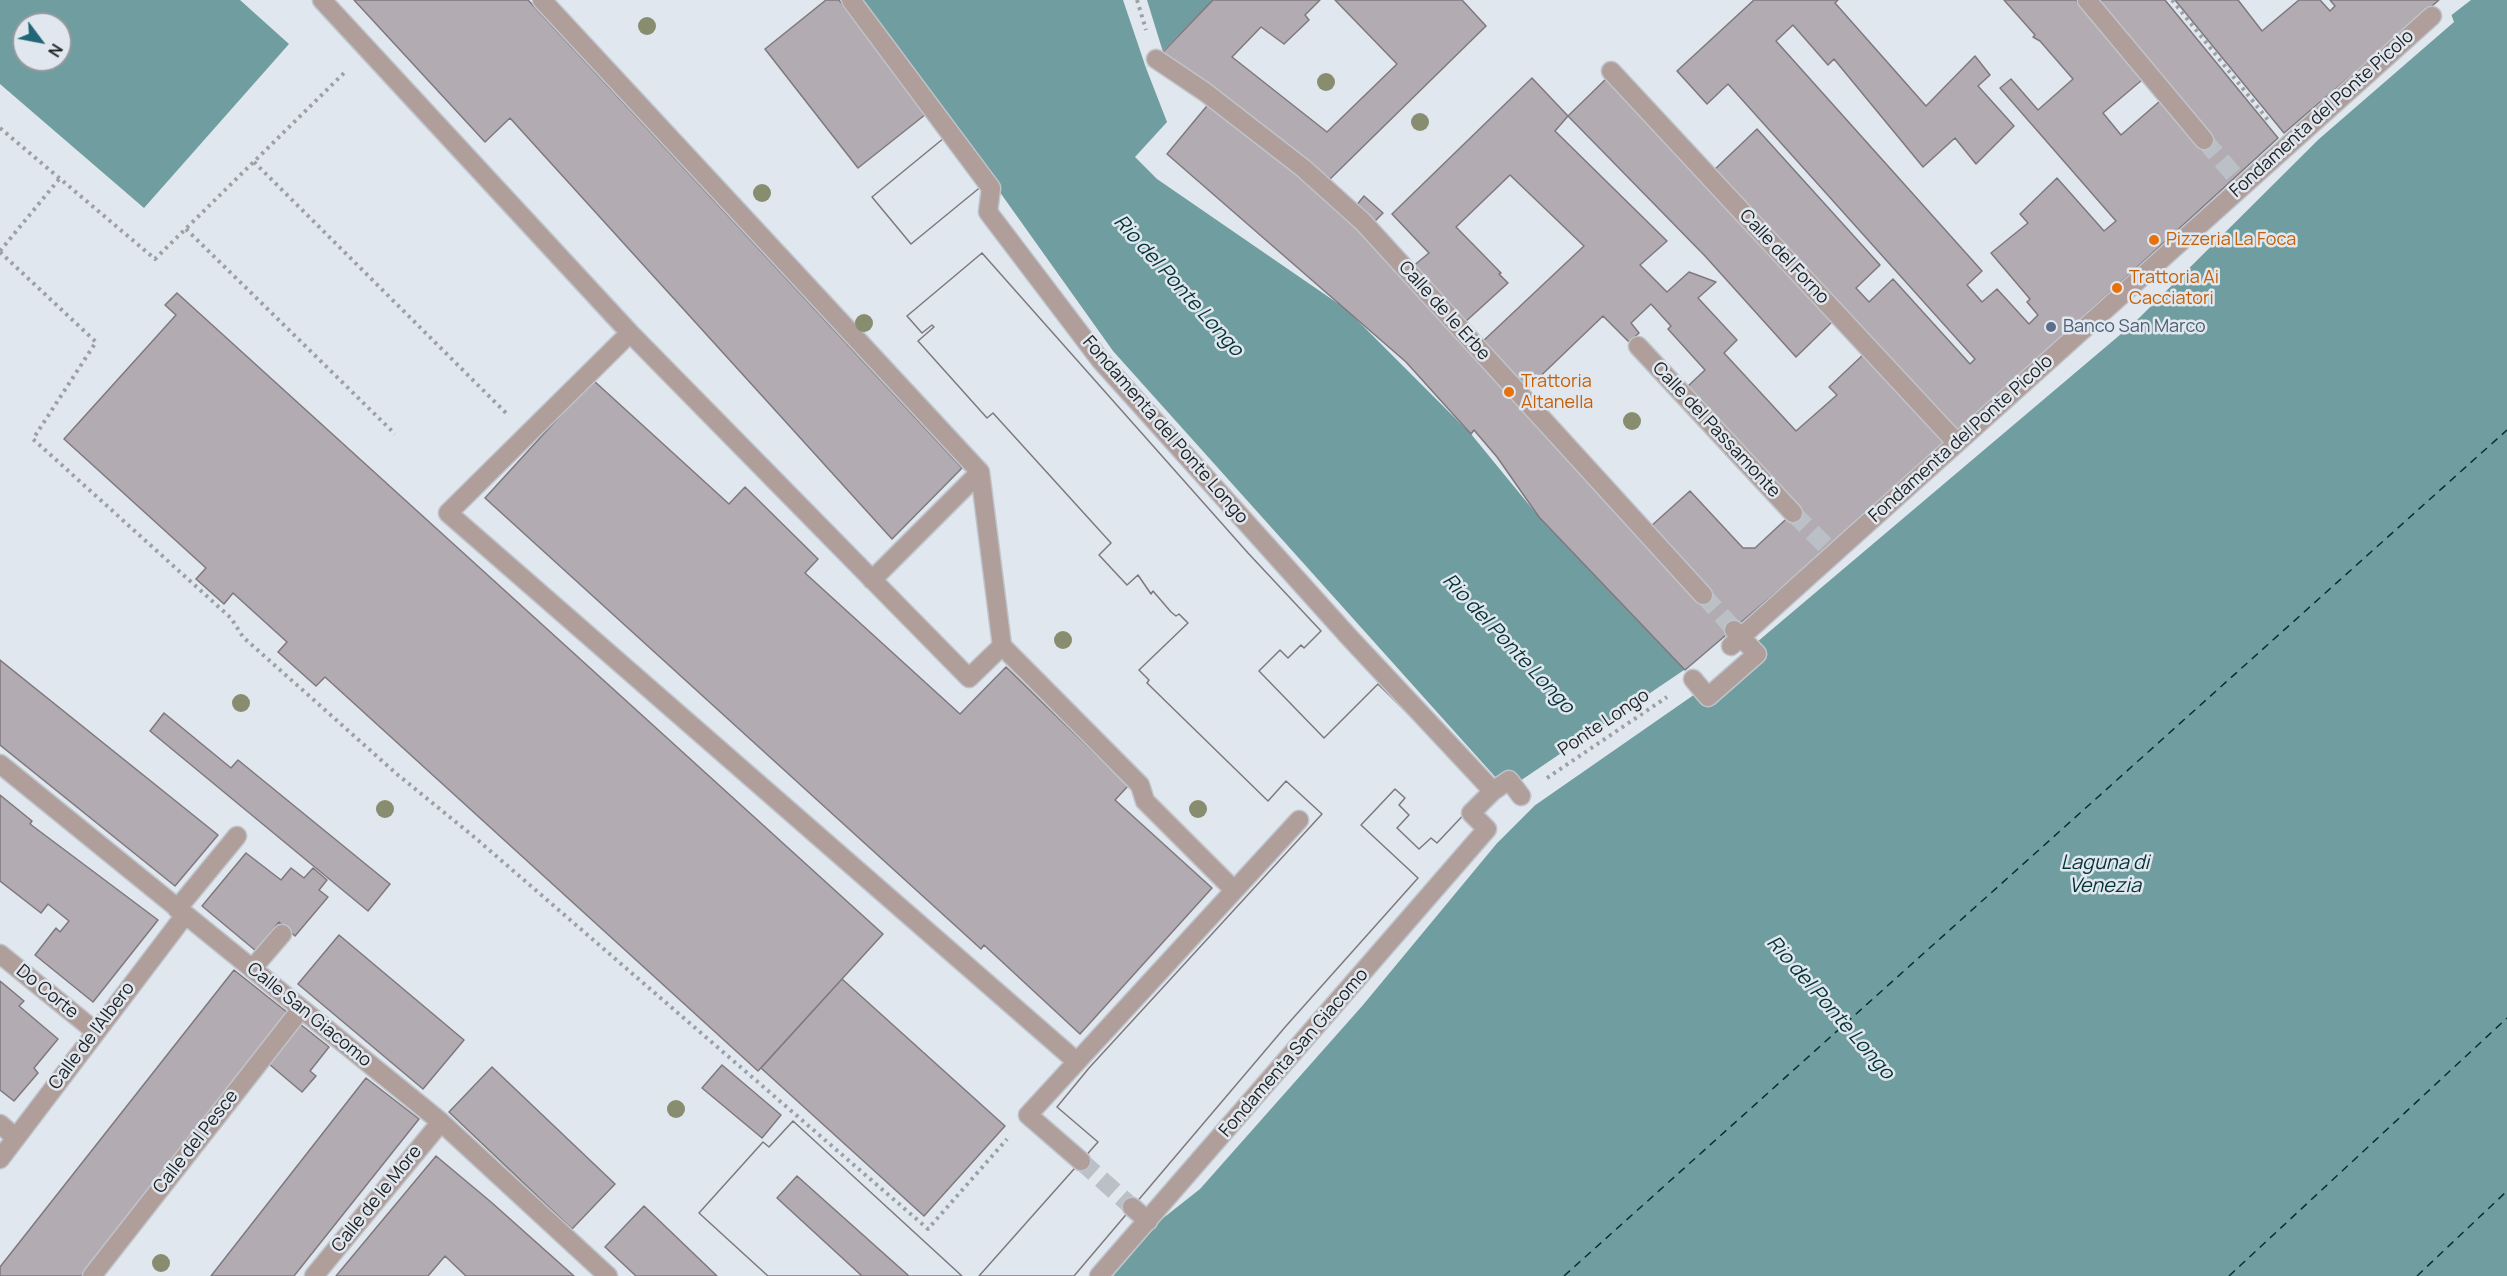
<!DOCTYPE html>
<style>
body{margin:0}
#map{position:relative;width:2507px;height:1276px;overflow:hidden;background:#e0e7ee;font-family:Manrope,sans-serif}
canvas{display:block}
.north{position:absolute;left:12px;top:12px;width:60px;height:60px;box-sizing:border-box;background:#e0e7ee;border:2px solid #94999e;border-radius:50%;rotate:122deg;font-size:16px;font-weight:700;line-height:24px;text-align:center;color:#212426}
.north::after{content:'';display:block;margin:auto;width:21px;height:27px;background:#216677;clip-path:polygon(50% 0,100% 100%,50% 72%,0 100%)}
</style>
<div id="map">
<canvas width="2507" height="1276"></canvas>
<div class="north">N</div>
</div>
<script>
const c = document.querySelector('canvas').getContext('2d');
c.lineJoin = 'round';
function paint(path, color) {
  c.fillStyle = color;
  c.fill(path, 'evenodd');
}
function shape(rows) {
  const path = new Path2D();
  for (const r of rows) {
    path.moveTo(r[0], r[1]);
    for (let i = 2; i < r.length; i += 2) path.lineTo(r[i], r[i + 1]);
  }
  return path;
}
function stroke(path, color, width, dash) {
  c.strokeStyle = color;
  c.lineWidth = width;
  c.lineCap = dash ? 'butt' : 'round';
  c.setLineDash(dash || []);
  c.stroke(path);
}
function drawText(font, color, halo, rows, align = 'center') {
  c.font = font + ' Manrope,sans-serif';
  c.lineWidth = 5;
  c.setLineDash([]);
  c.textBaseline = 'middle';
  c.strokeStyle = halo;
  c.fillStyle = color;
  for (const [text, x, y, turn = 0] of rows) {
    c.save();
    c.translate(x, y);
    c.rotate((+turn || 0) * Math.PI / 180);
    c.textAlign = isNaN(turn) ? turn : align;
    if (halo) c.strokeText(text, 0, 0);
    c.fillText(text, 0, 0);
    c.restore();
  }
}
paint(shape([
 [0,0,240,0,289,44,144,208,0,84],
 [24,24,60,24,60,60,24,60],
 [863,0,1213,0,1146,68,1167,122,1135,157,1157,179,1346,309,1471,434,1539,517,1685,670,1698,692,2134,323,2319,139,2454,22,2446,0,2507,0,2507,1276,1113,1276,1162,1219,1200,1189,1363,1005,1498,842,1534,806,1498,780,1113,351]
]), '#709d9f');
paint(shape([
 [1123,0,1147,0,1163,52,1146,68],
 [2443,0,2471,0,2449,17],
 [1738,654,1740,656,1698,692,1534,806,1498,842,1496,839,1530,806,1515,785,1517,783,1687,668,1699,688]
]), '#e0e7ee');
stroke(shape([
 [1564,1276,2507,430],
 [2229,1276,2507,1018],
 [2417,1276,2507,1191]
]), '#033235', 1.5, [8, 6]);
const building = shape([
 [354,0,528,0,962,468,892,539,510,118,485,142,354,0],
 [826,0,839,0,926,114,858,168,765,49,826,0],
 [1213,0,1320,0,1305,15,1309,20,1284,44,1261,27,1232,57,1327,132,1397,64,1335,0,1462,0,1486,26,1328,181,1163,52,1213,0],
 [1754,0,1838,0,1835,3,1926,106,1975,56,1990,75,1978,86,2014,126,1976,164,1955,138,1923,167,1834,59,1828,65,1793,25,1776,41,1982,271,1967,285,1982,302,1997,289,2029,324,2038,315,2027,302,2030,299,1991,253,2028,223,2020,214,2057,178,2104,231,2116,221,2000,88,2011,79,2038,110,2073,79,2040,41,2033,37,2035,35,2004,0,2076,0,2142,80,2103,113,2121,135,2160,101,2097,0,2165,0,2278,138,1954,435,1712,172,1757,129,1880,265,1856,288,1869,302,1893,279,1970,364,1975,359,1728,84,1707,104,1677,71,1754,0],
 [2175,0,2238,0,2262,31,2299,0,2320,0,2330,11,2335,6,2330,0,2439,0,2284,133,2175,0],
 [1609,76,1832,322,1796,357,1705,256,1568,116,1609,76],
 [1532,78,1568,116,1555,131,1667,241,1640,265,1667,292,1689,272,1716,282,1698,298,1737,340,1724,353,1796,431,1837,395,1829,387,1864,354,1948,440,1828,548,1685,670,1539,517,1497,457,1474,430,1471,434,1406,362,1167,154,1211,101,1332,199,1650,527,1690,491,1743,548,1755,548,1798,508,1687,387,1705,370,1668,329,1671,326,1651,304,1631,323,1639,333,1629,342,1603,316,1526,390,1481,343,1584,246,1510,175,1456,227,1501,273,1499,274,1508,283,1464,323,1412,267,1429,253,1392,214,1532,78],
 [944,138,983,185,911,244,872,197,944,138],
 [944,138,983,185,911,244,872,197,944,138],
 [1364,196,1383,213,1372,224,1355,207,1364,196],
 [982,253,1248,553,1321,631,1304,648,1301,645,1288,658,1280,650,1259,671,1324,738,1378,684,1486,791,1437,843,1431,838,1419,849,1397,828,1409,815,1399,805,1405,798,1395,789,1361,825,1418,878,1286,1026,1074,1276,979,1276,1098,1142,1057,1107,1089,1068,1322,814,1286,781,1268,801,1147,683,1149,680,1139,670,1188,623,1179,614,1176,616,1171,612,1153,591,1151,594,1138,575,1127,585,1099,555,1111,543,993,413,987,418,918,341,934,327,932,325,922,333,907,316,982,253],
 [982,253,1248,553,1321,631,1304,648,1301,645,1288,658,1280,650,1259,671,1324,738,1378,684,1486,791,1437,843,1431,838,1419,849,1397,828,1409,815,1399,805,1405,798,1395,789,1361,825,1418,878,1286,1026,1074,1276,979,1276,1098,1142,1057,1107,1089,1068,1322,814,1286,781,1268,801,1147,683,1149,680,1139,670,1188,623,1179,614,1176,616,1171,612,1153,591,1151,594,1138,575,1127,585,1099,555,1111,543,993,413,987,418,918,341,934,327,932,325,922,333,907,316,982,253],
 [177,293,883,934,758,1071,325,677,316,686,278,652,287,642,233,593,224,604,196,579,206,568,64,439,176,315,165,305,177,293],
 [593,380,729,504,745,487,818,559,805,573,960,714,1006,667,1128,786,1115,800,1212,888,1080,1034,984,945,981,949,485,498,593,380],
 [0,660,218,835,175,886,0,745,0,660],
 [164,713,231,768,238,760,390,884,368,911,150,731,164,713],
 [0,795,32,821,30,824,158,920,93,1002,35,955,56,928,60,932,69,921,48,904,41,913,0,881,0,795],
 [246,853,281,880,291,868,304,878,313,868,327,880,319,890,328,897,295,936,279,922,256,951,202,906,246,853],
 [339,935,464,1040,423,1089,298,984,339,935],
 [234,970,288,1013,81,1276,0,1276,0,1267,234,970],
 [842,979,1005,1126,924,1216,761,1068,842,979],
 [0,981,24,1001,19,1006,58,1039,34,1068,38,1073,14,1101,0,1090,0,981],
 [300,1024,329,1047,310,1071,316,1076,302,1092,269,1064,300,1024],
 [722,1065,781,1115,762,1138,702,1088,722,1065],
 [492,1067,615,1184,572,1229,449,1112,492,1067],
 [366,1078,419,1119,294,1276,211,1276,366,1078],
 [793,1121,962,1276,909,1276,797,1176,777,1198,862,1276,768,1276,699,1213,763,1142,769,1147,793,1121],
 [793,1121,962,1276,768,1276,699,1213,763,1142,769,1147,793,1121],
 [436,1156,491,1202,574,1276,466,1276,445,1256,428,1276,336,1276,436,1156],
 [644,1206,717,1276,636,1276,605,1247,644,1206]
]);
paint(building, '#b2abb1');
stroke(building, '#7f797f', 1.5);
stroke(shape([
 [2204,140,2235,176],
 [1793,513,1828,548],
 [1703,595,1733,628],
 [1081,1161,1132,1207]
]), '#bac0c6', 18, [18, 9]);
const minor = shape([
 [322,0,630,333,448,513,1076,1061],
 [542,0,980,472,1002,646,1140,785,1145,801,1234,890],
 [851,0,991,188,988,212,1101,361,1349,637,1493,791,1471,813,1487,829,1099,1276],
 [2087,0,2204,140],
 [1156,59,1205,92,1303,168,1363,222,1703,595],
 [1611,71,1957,443],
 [630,333,969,678,1002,646],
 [1638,346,1793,513],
 [872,580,980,472],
 [1731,646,2432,16],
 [1693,679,1708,697,1757,654,1734,630],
 [0,764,441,1122,608,1276],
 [1493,791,1509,780,1521,796],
 [177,909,237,836],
 [0,954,95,1031],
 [252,969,282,934],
 [0,1124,16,1138],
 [0,1159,185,915],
 [1081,1161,1028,1115,1299,820],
 [1132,1207,1148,1221],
 [92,1276,301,1009],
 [314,1276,441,1122]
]);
stroke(minor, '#bec4ca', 21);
stroke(shape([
 [1137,0,1146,30],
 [2172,0,2268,120],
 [0,128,155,259,346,71],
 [254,162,506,413],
 [186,229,395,434],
 [0,251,60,178],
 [0,252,96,342,33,439,231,618,243,637,398,775,473,836,928,1229,1007,1139],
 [1547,778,1667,697]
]), '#9ba1a6', 4, [3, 4.5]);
stroke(minor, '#b09e9b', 18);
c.fillStyle = '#878d6e';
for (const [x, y] of [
 [647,26],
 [1326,82],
 [1420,122],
 [762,193],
 [864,323],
 [1632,421],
 [1063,640],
 [241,703],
 [385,809],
 [1198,809],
 [676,1109],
 [161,1263]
]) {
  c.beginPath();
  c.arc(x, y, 9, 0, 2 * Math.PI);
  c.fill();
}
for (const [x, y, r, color] of [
 [2154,240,6,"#e8710a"],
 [2117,288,6,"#e8710a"],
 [2051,327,6,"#5c6f8a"],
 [1509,392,6,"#e8710a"]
]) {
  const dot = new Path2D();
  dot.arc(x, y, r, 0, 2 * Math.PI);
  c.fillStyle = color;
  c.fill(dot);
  stroke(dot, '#e0e7ee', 2);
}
drawText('18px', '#212426', '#e0e7ee', [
 ["Fondamenta del Ponte Picolo",2322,114,-42],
 ["Calle del Forno",1784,257,47],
 ["Calle de le Erbe",1444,311,48],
 ["Fondamenta del Ponte Longo",1165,430,49],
 ["Calle del Passamonte",1716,430,47],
 ["Fondamenta del Ponte Picolo",1961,439,-42],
 ["Ponte Longo",1604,723,-34],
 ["Do Corte",47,992,39],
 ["Calle San Giacomo",309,1015,39],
 ["Calle de l'Albero",92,1036,-53],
 ["Fondamenta San Giacomo",1294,1053,-49],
 ["Calle del Pesce",196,1142,-52],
 ["Calle de le More",377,1199,-51]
]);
drawText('18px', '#c56008', '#e0e7ee', [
 ["Pizzeria La Foca",2166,240],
 ["Trattoria Ai",2129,278],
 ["Cacciatori",2129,299],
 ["Trattoria",1521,382],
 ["Altanella",1521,403]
], 'left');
drawText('18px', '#4e5e75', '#e0e7ee', [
 ["Banco San Marco",2063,327]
], 'left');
drawText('italic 20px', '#033235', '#e0e7ee', [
 ["Rio del Ponte Longo",1178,286,48],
 ["Rio del Ponte Longo",1508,644,47],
 ["Laguna di",2105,863],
 ["Venezia",2105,886],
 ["Rio del Ponte Longo",1830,1008,49]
]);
</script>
